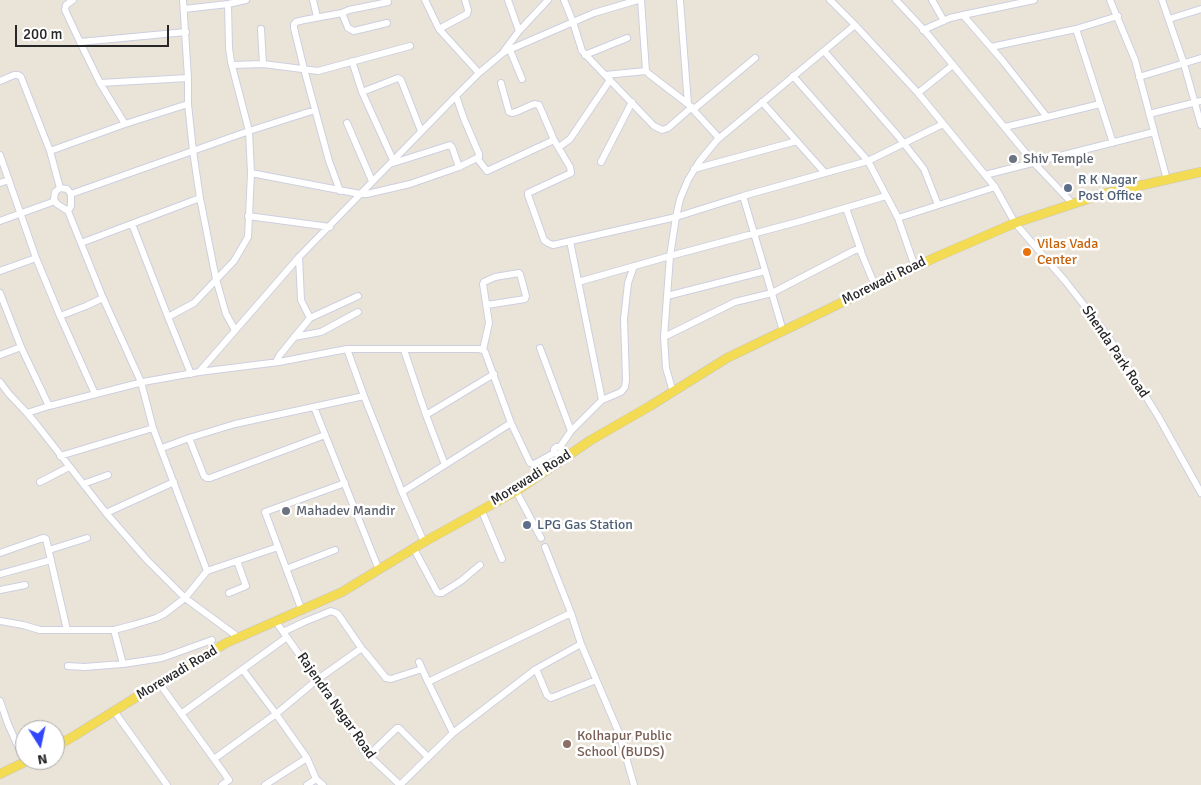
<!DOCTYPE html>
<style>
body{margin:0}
#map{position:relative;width:1201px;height:785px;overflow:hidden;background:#eae4d8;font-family:Signika,sans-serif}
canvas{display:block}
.north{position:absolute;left:15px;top:720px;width:50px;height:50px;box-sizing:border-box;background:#fff;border:1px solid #a9a9a9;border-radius:50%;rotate:170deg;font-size:14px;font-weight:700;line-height:20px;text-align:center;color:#272727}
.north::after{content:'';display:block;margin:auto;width:18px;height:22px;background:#3246fd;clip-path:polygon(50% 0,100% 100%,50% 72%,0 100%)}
.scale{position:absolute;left:15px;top:25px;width:154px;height:22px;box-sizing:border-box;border:2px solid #272727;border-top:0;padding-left:6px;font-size:15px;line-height:18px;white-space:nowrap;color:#272727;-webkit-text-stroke:4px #fff;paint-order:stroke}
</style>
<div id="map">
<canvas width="1201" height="785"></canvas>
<div class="north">N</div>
<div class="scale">200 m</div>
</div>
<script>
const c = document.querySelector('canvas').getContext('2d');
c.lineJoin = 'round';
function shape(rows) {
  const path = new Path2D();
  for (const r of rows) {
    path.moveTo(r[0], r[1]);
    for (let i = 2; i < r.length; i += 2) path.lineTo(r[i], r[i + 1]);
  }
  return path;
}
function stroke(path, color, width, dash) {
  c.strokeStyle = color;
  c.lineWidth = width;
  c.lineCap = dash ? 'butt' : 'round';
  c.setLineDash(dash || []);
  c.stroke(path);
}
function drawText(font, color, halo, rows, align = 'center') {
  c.font = font + ' Signika,sans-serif';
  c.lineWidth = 5;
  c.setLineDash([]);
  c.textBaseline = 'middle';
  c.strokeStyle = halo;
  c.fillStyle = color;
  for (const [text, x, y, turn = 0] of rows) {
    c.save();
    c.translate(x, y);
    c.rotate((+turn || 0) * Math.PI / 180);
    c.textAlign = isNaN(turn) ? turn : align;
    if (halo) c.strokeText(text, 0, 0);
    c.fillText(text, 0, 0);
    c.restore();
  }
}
const minor = shape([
 [73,0,66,5,65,10,80,42],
 [183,0,188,78,188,104,193,151,200,198,216,279,226,314,235,330],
 [313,0,317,17],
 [425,0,439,29,479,73],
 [508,0,519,31],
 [564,0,573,22,582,51,654,126,662,130,668,128,692,107],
 [641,0,646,71,649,74,688,104,719,138],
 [680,0,688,104],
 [830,0,855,25,918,93,995,187,1015,223,1066,282,1108,336,1158,416,1201,493],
 [896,0,925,31,1034,163,1073,204],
 [932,0,944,21],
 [1110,0,1135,60,1167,180],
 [1162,0,1184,64,1201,125],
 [228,4,229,48,231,62,249,131,315,110],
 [184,9,228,4,246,0],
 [342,13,349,10,388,2],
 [963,15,1002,60,1047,117,1005,127],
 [1169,19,1201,9],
 [439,29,467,14,468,10,465,0],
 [1076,29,1113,143],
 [923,30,950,18,963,15,1034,0],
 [991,47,1076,29,1118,16],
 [510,50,522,79],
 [504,51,519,31,548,0],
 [824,51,898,136,924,169,938,205],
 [585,55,627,38],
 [352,61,362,92],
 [263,64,318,71,410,46],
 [232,65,263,64,261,29],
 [605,75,646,71],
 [793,76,868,161,898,218,915,267],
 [1139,77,1201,58],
 [0,81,14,75,18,75,21,77,50,151,60,188],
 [100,83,188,78],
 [501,83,509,112,512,113,516,112,534,104,539,105,554,140,570,167,571,173,569,174,528,193,528,195,544,240,548,243,553,245,676,217,743,196,868,161,943,124],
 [918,93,953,65],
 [762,102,825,173],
 [694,109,755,58],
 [1149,114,1201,101],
 [1047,117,1100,104],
 [347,123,372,181],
 [125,124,188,104],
 [559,147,570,139,610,80],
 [50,151,125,124,100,83,80,42,186,32],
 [0,155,36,258,60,316,95,394],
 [477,158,487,171,554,140],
 [393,160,362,92,398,78,401,80,421,131],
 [601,162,632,102],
 [390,164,450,145,452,147,459,167],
 [694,169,797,141],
 [251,173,360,194,367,194,410,184,459,167,479,157,479,154,464,119,456,96,479,73,504,52,594,13,638,0],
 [985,175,1154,132],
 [0,183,9,180],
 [340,191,329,161,304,69,294,28,294,24,296,22,304,20,342,13,348,28,354,31,387,23],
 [71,194,249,131,251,173,248,237,234,261,194,303,168,317,191,374],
 [743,196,783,331],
 [846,208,861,251],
 [248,216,330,227],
 [898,218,995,187],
 [0,221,55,201],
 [132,224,168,317],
 [81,243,200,198],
 [299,257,301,300,310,318],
 [0,271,36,258],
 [578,282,670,256,801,221,886,196],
 [0,293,21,347,49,406],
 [667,296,765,271],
 [60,316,86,306,103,298],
 [294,337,321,332,358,312],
 [664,337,735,302,772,293,853,251,858,249,861,252,875,286],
 [540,348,571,431],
 [347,349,364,396,402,492,424,542],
 [404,350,426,415,445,465],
 [483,350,489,323,483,284,484,282,495,277,519,273,520,274,526,296,525,299,487,305],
 [0,355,21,347],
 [276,362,279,356,310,318,358,296],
 [199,372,299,257,456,96],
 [0,382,9,394,27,413,37,425,106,513,147,560,185,598,238,637],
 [673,392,666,368,664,337,670,256,676,217,680,199,688,180,699,162,717,140,855,25],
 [602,400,621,392,625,387,626,380,624,319,628,283,634,266],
 [314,407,379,570],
 [27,413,49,406,143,382,199,372,279,362,347,349,479,349,483,350,485,352,511,423,530,463,533,464,536,463,554,453,554,449,556,447,560,447],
 [426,415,494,374],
 [189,438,204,476,207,478,210,478,325,435],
 [162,448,189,438,235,424,364,396],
 [554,453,557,454,561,453,562,450,560,447,571,431,602,400,570,241],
 [60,456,153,428],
 [40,482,69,467],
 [83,484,108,475],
 [516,491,541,538],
 [402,492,511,423],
 [481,509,502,559],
 [106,513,174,482],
 [545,547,571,613,581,644,619,733,634,785],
 [414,549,437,592,439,593,442,593,461,581,480,565],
 [49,550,87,538],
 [0,553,40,539,44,538,46,539,67,630],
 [286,569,335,550],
 [207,571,278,547],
 [0,574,51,560],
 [0,590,25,585],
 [229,593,246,586,237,561],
 [302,611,265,512,345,483],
 [0,621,23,625,40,630,114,630,133,625,156,618,164,614,185,598,207,571,153,428,141,382,103,298,68,211,57,204,54,199,55,192,60,188,67,189,71,194,71,206,68,211],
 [276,622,349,724,364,751,400,785],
 [114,630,123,664],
 [283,632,304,622,331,611,334,612,338,614,362,649,365,652,386,678,391,679,422,669],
 [419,662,428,682],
 [68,666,84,667,123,664,162,658,212,640],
 [536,669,547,695,551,698,596,680],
 [243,670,276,714,307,758,316,779],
 [159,683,214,759],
 [0,701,8,724,25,762],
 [114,711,167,785],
 [181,714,287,637],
 [453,733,536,669,581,644],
 [368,756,397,728,399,728,428,757],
 [222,785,229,780,214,759,276,714,318,679,359,650,362,649],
 [265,785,307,758],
 [307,785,316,779,323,785],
 [400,785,453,733,428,682,571,613]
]);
const major = shape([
 [55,747,74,736,159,683,226,643,342,592,424,542,516,491,591,440,650,406,727,358,934,258,1015,223,1103,194,1201,172],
 [0,774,29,760]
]);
stroke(minor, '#cdcfe1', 8);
stroke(major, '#c7c7c7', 10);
stroke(minor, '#fff', 6);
stroke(major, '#f3dc54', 9);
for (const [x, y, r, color] of [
 [1013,159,5,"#6b7280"],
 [1068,188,5,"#5c6f8a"],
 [1027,252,5,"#e8710a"],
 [286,511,5,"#6b7280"],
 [527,525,5,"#5c6f8a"],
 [567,744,5,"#8d6e63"]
]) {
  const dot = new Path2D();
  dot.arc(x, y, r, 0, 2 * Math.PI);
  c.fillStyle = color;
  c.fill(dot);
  stroke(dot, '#fff', 2);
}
drawText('14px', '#5b616d', '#fff', [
 ["Shiv Temple",1023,159],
 ["Mahadev Mandir",296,511]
], 'left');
drawText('14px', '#4e5e75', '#fff', [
 ["R K Nagar",1078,180],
 ["Post Office",1078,196],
 ["LPG Gas Station",537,525]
], 'left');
drawText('14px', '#c56008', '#fff', [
 ["Vilas Vada",1037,244],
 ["Center",1037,260]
], 'left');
drawText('14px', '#272727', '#fff', [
 ["Morewadi Road",884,281,-26],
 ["Shenda Park Road",1115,352,56],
 ["Morewadi Road",531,478,-32],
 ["Morewadi Road",177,673,-31],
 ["Rajendra Nagar Road",336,706,55]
]);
drawText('14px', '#785e54', '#fff', [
 ["Kolhapur Public",577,736],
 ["School (BUDS)",577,752]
], 'left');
</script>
